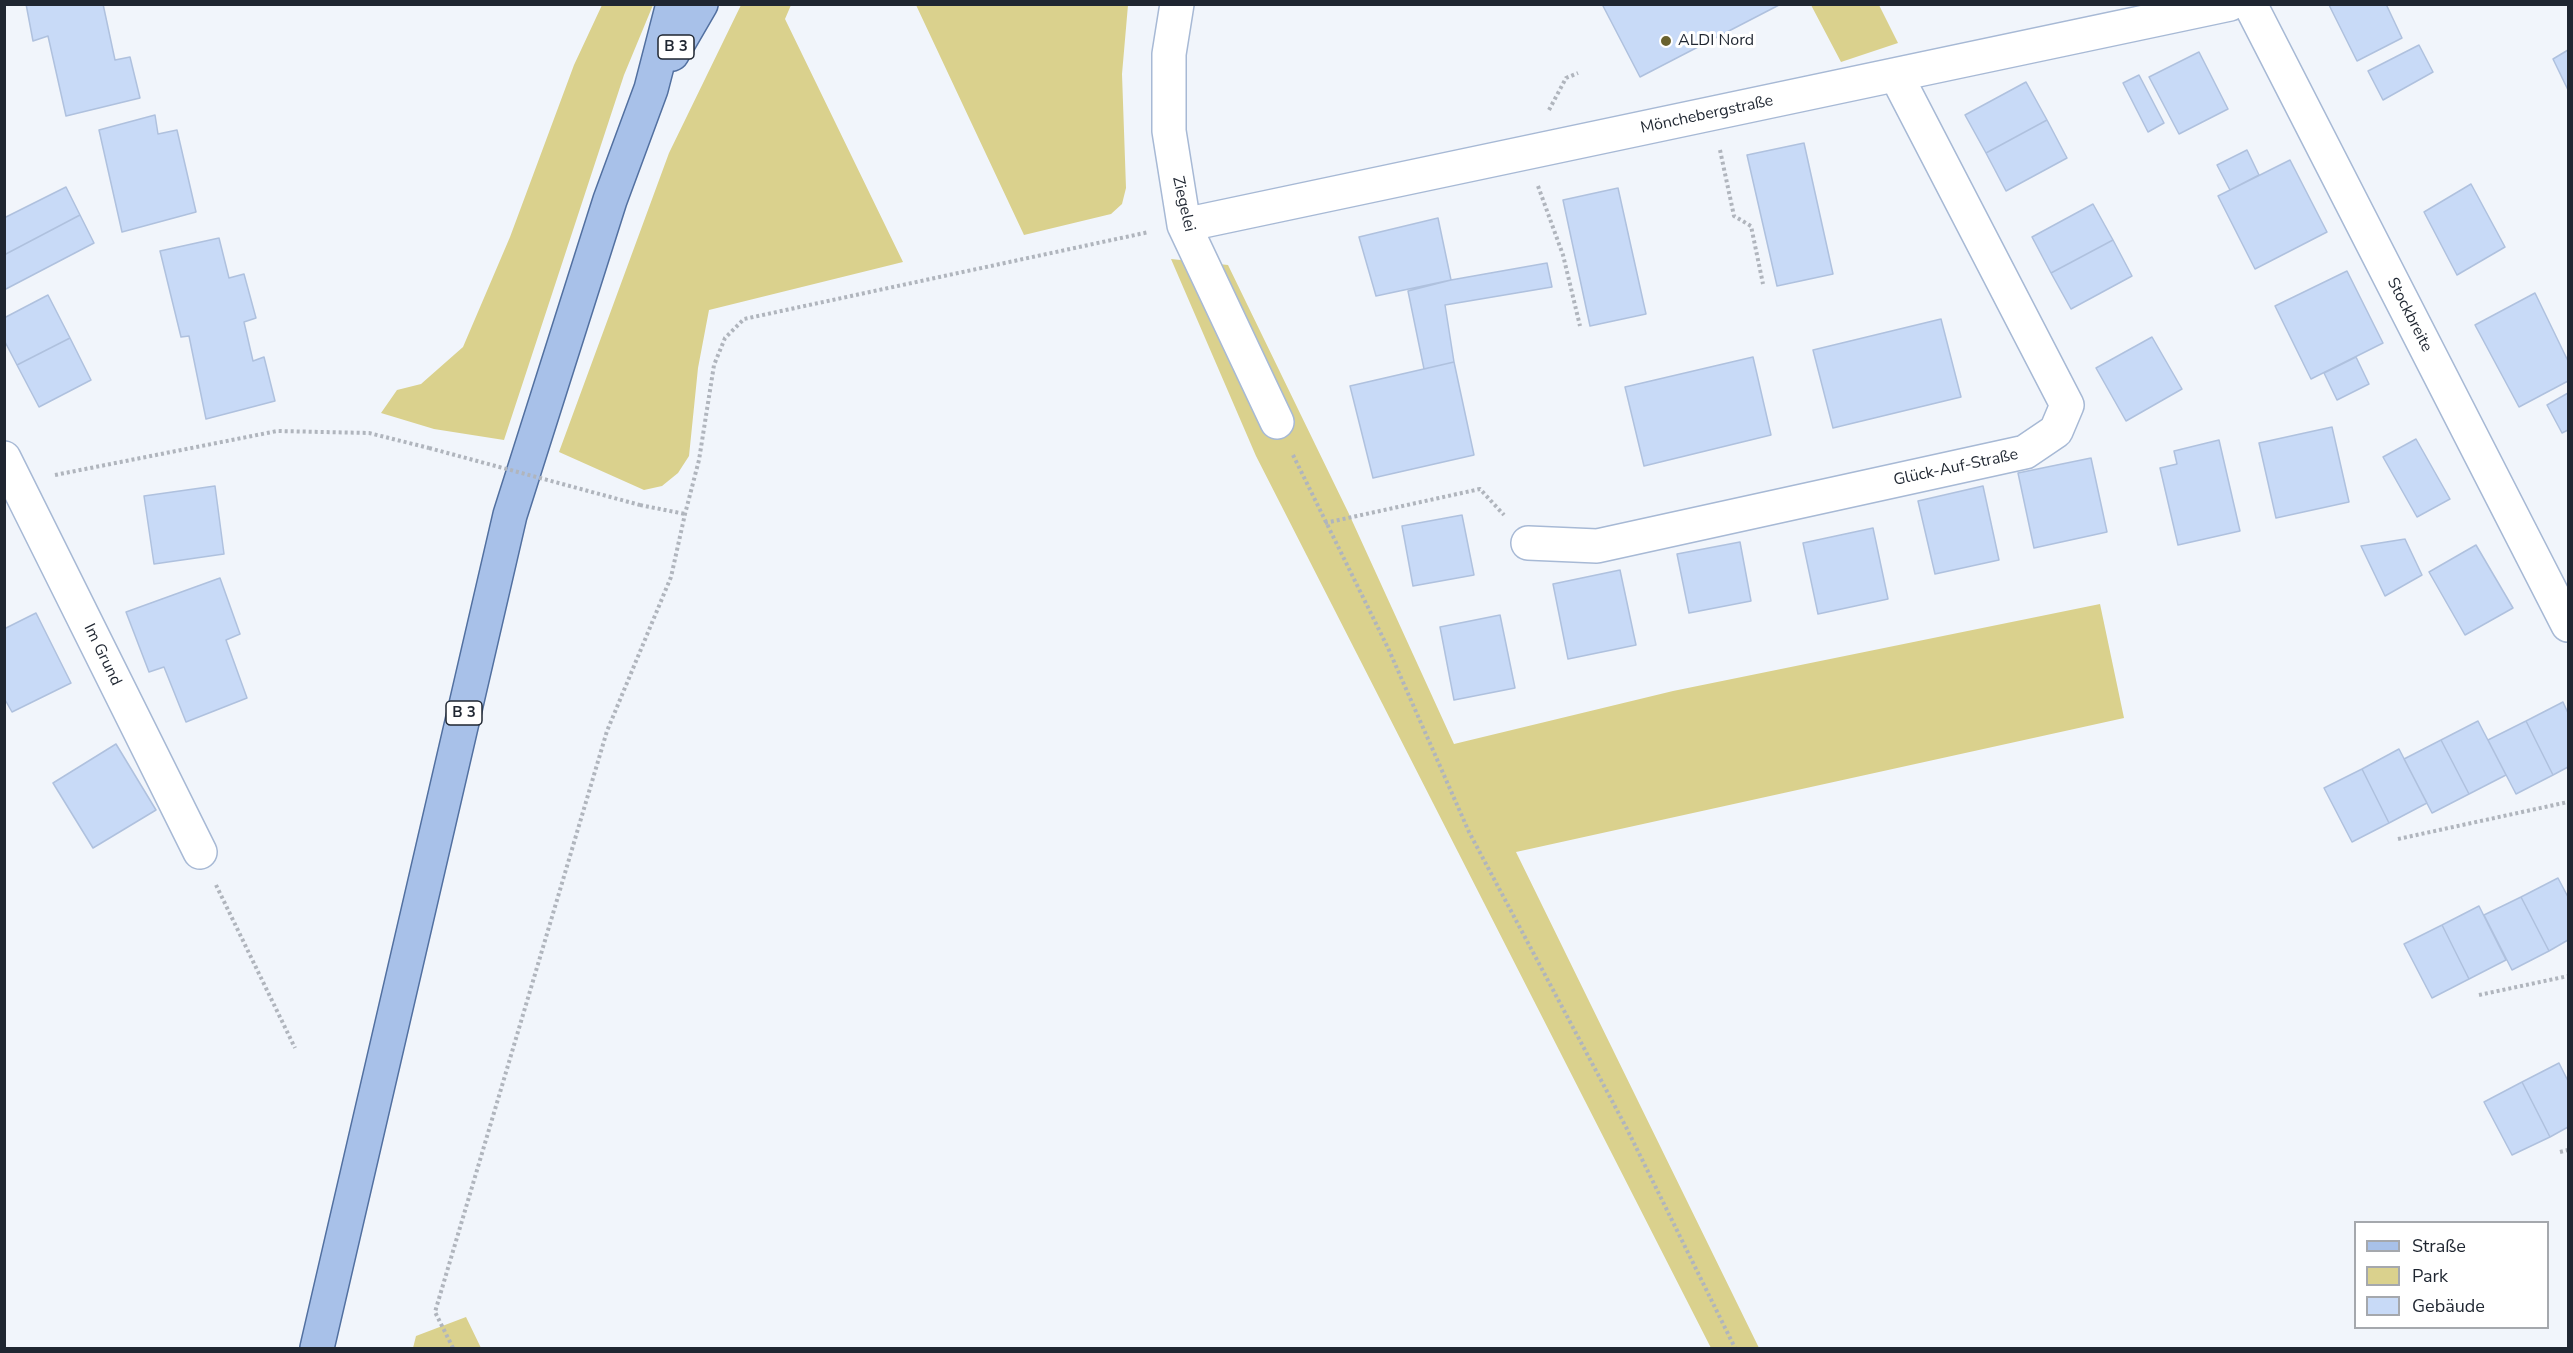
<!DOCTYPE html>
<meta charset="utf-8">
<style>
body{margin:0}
#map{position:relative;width:2573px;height:1353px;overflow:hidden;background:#f1f5fb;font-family:"Nunito Sans",sans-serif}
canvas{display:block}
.frame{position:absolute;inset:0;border:6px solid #1f2631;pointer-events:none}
.legend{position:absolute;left:2354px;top:1221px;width:195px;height:108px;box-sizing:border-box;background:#fff;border:2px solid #a5a8ad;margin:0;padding:8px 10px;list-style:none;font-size:18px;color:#1f2631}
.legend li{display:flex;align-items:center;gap:12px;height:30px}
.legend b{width:30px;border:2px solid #a5a8ad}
</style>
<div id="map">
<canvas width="2573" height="1353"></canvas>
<div class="frame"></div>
<ul class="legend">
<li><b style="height:8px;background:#a8c1e9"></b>Straße</li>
<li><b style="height:16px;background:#dad18d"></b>Park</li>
<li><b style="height:16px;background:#c8daf7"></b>Gebäude</li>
</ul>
</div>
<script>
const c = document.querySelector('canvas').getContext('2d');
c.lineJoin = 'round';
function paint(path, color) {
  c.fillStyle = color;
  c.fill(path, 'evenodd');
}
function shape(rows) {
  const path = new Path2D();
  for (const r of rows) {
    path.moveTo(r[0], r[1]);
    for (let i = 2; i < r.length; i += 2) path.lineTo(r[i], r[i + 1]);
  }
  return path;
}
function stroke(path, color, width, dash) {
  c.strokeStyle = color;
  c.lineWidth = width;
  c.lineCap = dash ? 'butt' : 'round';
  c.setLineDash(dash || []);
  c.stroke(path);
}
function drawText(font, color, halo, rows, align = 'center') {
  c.font = font + ' "Nunito Sans",sans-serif';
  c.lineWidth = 6;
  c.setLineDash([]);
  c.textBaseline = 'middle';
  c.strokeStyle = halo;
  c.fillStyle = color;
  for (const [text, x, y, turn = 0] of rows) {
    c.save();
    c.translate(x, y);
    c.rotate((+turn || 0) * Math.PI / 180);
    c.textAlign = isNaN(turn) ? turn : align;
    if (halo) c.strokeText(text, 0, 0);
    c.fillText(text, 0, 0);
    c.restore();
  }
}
paint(shape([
 [602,5,653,5,624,75,504,440,434,429,381,413,397,390,421,384,463,347,510,237,574,65],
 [741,5,791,5,785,19,903,262,709,310,698,368,689,456,678,473,662,486,644,490,559,452,669,153],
 [916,5,1128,5,1122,74,1126,188,1122,204,1111,214,1024,235],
 [1811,5,1879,5,1898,43,1841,62],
 [1171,259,1228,265,1349,514,1454,744,1673,691,2100,604,2124,718,1516,852,1759,1348,1711,1348,1256,456],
 [466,1317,481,1348,413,1348,416,1336]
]), '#dad18d');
const building = shape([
 [26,4,103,4,115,60,130,57,140,98,66,116,48,36,33,41,26,4],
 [1602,4,1781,4,1640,77,1602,4],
 [2386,4,2402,38,2357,61,2329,5,2386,4],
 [2419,45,2433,72,2383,100,2368,71,2419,45],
 [2568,50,2568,90,2553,59,2568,50],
 [2199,52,2228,109,2179,134,2149,77,2199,52],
 [2139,75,2164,123,2148,132,2123,83,2139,75],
 [2026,82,2047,120,1986,153,1965,115,2026,82],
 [155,115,158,134,177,130,196,212,122,232,99,130,155,115],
 [2047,120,2067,158,2006,191,1986,153,2047,120],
 [1804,143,1833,274,1777,286,1747,155,1804,143],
 [2247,150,2259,175,2230,190,2217,165,2247,150],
 [2290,160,2327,232,2255,269,2218,196,2290,160],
 [2471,184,2505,247,2457,275,2424,212,2471,184],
 [66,187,80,215,4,255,4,218,66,187],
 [1618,188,1646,314,1590,326,1563,200,1618,188],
 [2093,204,2113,240,2051,273,2032,237,2093,204],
 [80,215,94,243,4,290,4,255,80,215],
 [1438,218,1451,280,1376,296,1359,237,1438,218],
 [219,238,229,278,244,274,256,318,244,322,253,361,264,357,275,401,206,419,189,336,181,337,160,251,219,238],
 [2113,240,2132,276,2071,309,2051,273,2113,240],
 [1547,263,1552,287,1445,305,1454,362,1424,369,1408,291,1451,280,1547,263],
 [2347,271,2383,343,2311,379,2275,306,2347,271],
 [2535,293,2568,361,2568,381,2519,407,2475,325,2535,293],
 [48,295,70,338,17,365,4,340,4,318,48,295],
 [1941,319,1961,397,1833,428,1813,350,1941,319],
 [2152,337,2182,389,2126,421,2096,368,2152,337],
 [70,338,91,380,39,407,17,365,70,338],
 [1753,357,1771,435,1644,466,1625,387,1753,357],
 [2356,357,2369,384,2337,400,2324,373,2356,357],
 [1454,362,1474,455,1373,478,1350,386,1454,362],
 [2568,393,2568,430,2562,433,2547,405,2568,393],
 [2332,427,2349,502,2276,518,2259,443,2332,427],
 [2416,439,2450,499,2417,517,2383,457,2416,439],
 [2219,440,2240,531,2178,545,2160,468,2177,464,2174,451,2219,440],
 [2091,458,2107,532,2034,548,2018,473,2091,458],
 [215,486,224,554,154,564,144,496,215,486],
 [1983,486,1999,560,1935,574,1918,501,1983,486],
 [1462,515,1474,575,1413,586,1402,526,1462,515],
 [1873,528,1888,599,1818,614,1803,543,1873,528],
 [2405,539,2422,575,2385,596,2361,546,2405,539],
 [1740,542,1751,601,1689,613,1677,554,1740,542],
 [2476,545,2513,608,2465,635,2429,572,2476,545],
 [1620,570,1636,645,1568,659,1553,584,1620,570],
 [220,578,240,634,226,640,247,698,186,722,164,667,149,672,126,612,220,578],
 [36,613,71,683,12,712,4,698,4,629,36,613],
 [1500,615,1515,688,1454,700,1440,627,1500,615],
 [2563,702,2568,713,2568,767,2553,775,2526,721,2563,702],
 [2478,721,2506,775,2469,794,2441,740,2478,721],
 [2526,721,2553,775,2516,794,2488,740,2526,721],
 [2441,740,2469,794,2432,813,2404,759,2441,740],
 [116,744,156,810,93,848,53,783,116,744],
 [2399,749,2427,803,2389,823,2362,769,2399,749],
 [2362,769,2389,823,2352,842,2324,788,2362,769],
 [2558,878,2568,897,2568,940,2549,951,2521,897,2558,878],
 [2521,897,2549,951,2512,970,2484,915,2521,897],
 [2479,906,2506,960,2469,979,2442,925,2479,906],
 [2442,925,2469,979,2432,998,2404,944,2442,925],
 [2559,1063,2568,1081,2568,1127,2550,1137,2522,1082,2559,1063],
 [2522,1082,2550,1137,2512,1155,2484,1102,2522,1082]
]);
paint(building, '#c8daf7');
stroke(building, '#afc1de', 1.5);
const street = shape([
 [1177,4,1169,54,1169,131,1184,225,1277,422],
 [2250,4,2568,625],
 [1184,225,2230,4],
 [4,458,200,852],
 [1528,543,1597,546,2025,452,2056,431,2067,405,1896,75]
]);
const primary = shape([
 [672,54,701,4],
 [317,1348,510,515,610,200,651,89,673,4]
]);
stroke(street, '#a7b9d5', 36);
stroke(primary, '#5270a0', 36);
stroke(shape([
 [1549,110,1566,78,1578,73],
 [1720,150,1734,216,1751,226,1763,284],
 [1538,186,1563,255,1580,326],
 [1293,455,1388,648,1469,832,1627,1129,1735,1348],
 [55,475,277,431,369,433,429,448],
 [640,505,685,514],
 [1325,523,1480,489,1504,515],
 [2398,839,2568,802],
 [216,885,295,1048],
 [2479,995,2568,976],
 [2560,1152,2568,1150],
 [453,1348,435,1312,607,731,671,577,685,514,699,460,714,365,725,338,744,319,1149,232]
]), '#b0b5bd', 4, [3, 3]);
stroke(street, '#fff', 33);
stroke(primary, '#a8c1e9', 33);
stroke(shape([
 [429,448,640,505]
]), '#b0b5bd', 4, [3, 3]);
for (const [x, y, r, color] of [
 [1666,41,6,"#6a622f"]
]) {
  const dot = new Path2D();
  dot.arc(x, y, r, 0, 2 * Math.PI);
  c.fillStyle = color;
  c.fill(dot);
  stroke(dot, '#fff', 2);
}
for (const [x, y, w] of [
 [676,47,36],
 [464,713,36]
]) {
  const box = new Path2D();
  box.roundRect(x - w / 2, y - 12, w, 24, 4.5);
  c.fillStyle = '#fff';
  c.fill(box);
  stroke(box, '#1f2631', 1.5);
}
drawText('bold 15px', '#1f2631', null, [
 ["B 3",676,47],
 ["B 3",464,713]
]);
drawText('16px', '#1f2631', '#fff', [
 ["ALDI Nord",1678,41]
], 'left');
drawText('16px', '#1f2631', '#fff', [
 ["Mönchebergstraße",1707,115,-12],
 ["Ziegelei",1183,204,77],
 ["Stockbreite",2409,315,63],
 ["Glück-Auf-Straße",1956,468,-12],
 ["Im Grund",102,655,64]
]);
</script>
